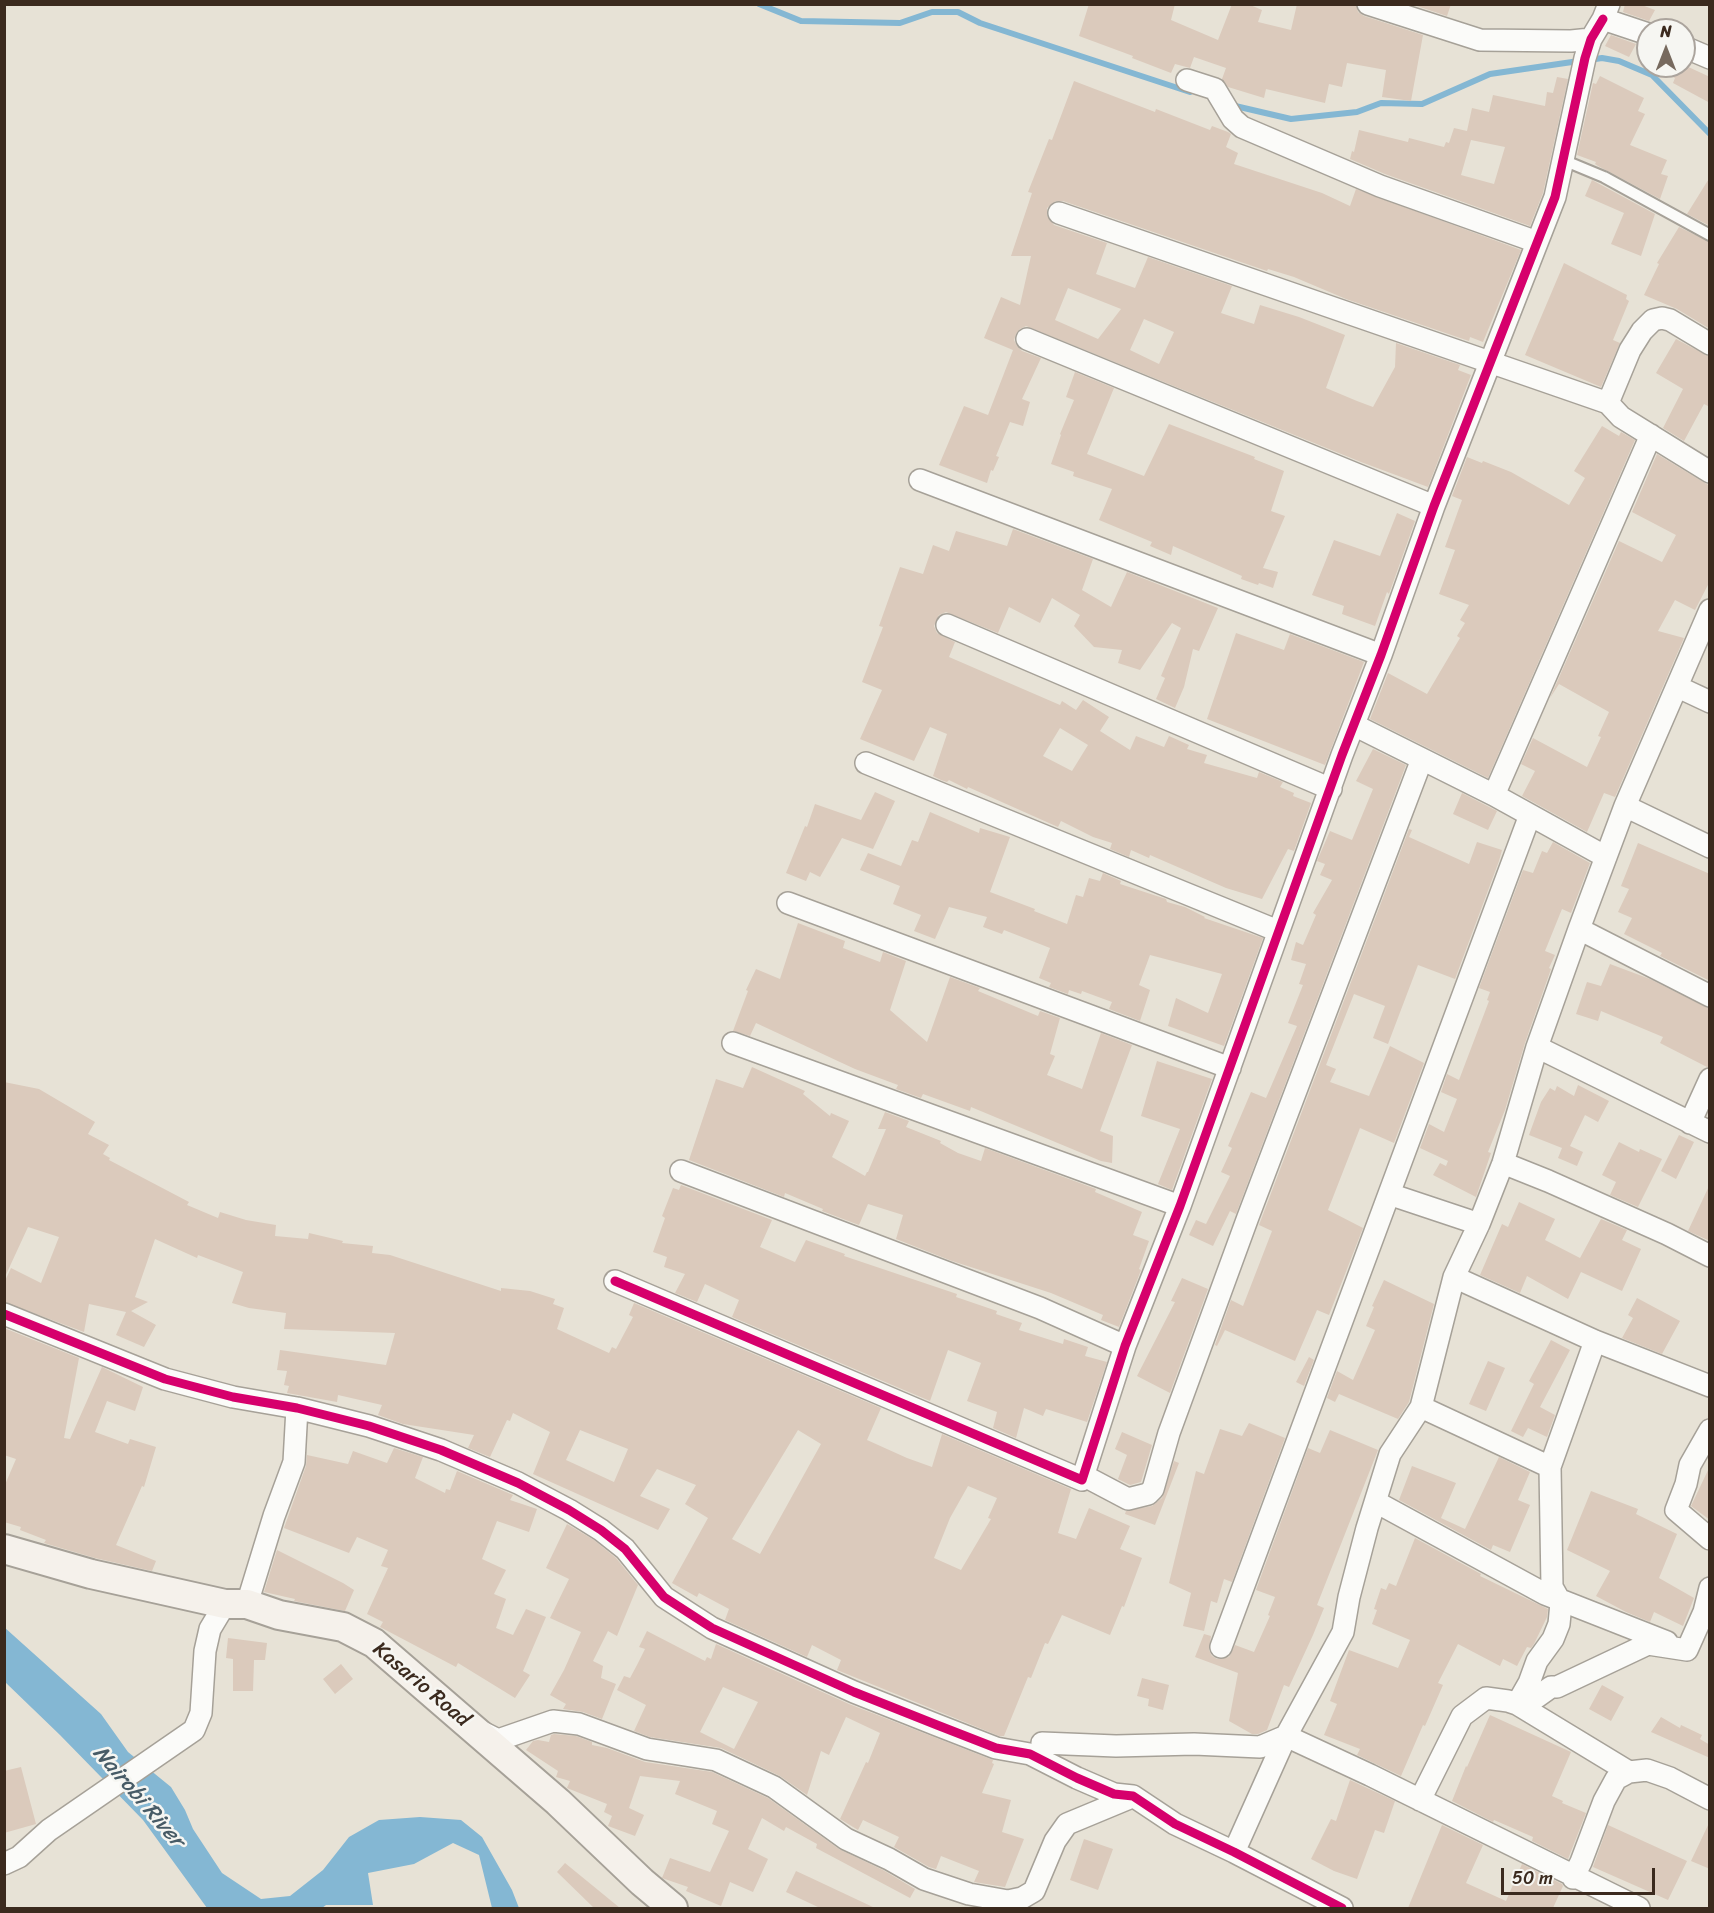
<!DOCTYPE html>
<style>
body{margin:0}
#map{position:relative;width:1714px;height:1913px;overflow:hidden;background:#e7e2d6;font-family:Sriracha,sans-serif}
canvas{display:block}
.frame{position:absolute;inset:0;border:6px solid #3b2a1e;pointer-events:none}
.north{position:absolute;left:1636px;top:18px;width:60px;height:60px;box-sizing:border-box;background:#f6f6f2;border:2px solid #aba49d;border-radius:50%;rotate:0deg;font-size:16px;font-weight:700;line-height:24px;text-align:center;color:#3b2a1e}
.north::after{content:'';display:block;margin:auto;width:21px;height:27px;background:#776a5e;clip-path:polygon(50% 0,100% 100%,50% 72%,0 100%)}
.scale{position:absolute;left:1501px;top:1868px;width:154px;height:27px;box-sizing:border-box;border:3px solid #3b2a1e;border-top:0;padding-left:8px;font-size:18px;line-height:21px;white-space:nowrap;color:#3b2a1e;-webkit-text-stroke:4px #f6f6f2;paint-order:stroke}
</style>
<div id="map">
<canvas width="1714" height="1913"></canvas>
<div class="frame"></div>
<div class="north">N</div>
<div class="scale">50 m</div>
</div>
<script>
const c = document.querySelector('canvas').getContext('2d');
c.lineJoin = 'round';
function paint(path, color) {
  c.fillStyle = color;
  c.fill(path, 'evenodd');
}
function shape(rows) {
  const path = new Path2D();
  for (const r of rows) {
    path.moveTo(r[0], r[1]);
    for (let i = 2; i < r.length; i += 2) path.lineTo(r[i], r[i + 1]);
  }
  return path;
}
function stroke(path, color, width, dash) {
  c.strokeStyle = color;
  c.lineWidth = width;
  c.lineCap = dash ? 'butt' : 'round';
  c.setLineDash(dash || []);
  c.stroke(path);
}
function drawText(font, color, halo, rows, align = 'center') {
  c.font = font + ' Sriracha,sans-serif';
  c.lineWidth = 5;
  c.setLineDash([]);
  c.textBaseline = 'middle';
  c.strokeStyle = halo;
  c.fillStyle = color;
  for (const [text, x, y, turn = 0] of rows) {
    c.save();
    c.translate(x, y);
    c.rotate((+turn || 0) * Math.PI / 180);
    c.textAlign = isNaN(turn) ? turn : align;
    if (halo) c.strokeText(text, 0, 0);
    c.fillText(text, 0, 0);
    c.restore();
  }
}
paint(shape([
 [4,1627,101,1714,128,1752,171,1787,185,1810,193,1829,222,1873,261,1899,290,1896,323,1870,349,1837,379,1820,420,1817,461,1820,482,1837,512,1890,519,1908,492,1908,479,1855,453,1843,414,1864,368,1873,373,1905,326,1905,322,1908,207,1908,143,1820,60,1735,5,1682]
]), '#84b7d3');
stroke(shape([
 [759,4,801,21,900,23,932,12,958,12,980,23,1190,92],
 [1589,60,1602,58,1619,61,1652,75,1710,134],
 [1231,105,1291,119,1357,112,1381,103,1422,104,1490,74,1579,61]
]), '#84b7d3', 6);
paint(shape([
 [1089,4,1175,4,1171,20,1218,40,1232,4,1248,4,1262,10,1258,22,1291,30,1297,4,1356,4,1358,12,1364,16,1423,35,1411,101,1382,97,1386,70,1347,63,1342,87,1329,84,1325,103,1266,89,1264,98,1228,87,1222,79,1226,68,1194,57,1190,68,1175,64,1171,73,1132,58,1133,56,1079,36],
 [1411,4,1451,4,1447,16],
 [1625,4,1639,4,1655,10,1649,21,1623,12],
 [1611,35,1636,44,1629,57,1605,46],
 [1684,65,1710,77,1710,103,1673,83,1675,78,1649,66],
 [1600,76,1644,98,1638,111,1645,114,1630,145,1667,160,1661,174,1668,176,1660,199,1598,166,1595,164,1596,162,1577,155,1593,83,1596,84],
 [1557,77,1568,79,1543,193,1530,226,1385,174,1350,159,1352,151,1354,152,1359,130,1408,142,1409,138,1444,147,1446,142,1449,143,1454,128,1467,131,1472,108,1489,112,1493,95,1545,106,1547,92,1553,93],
 [1471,140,1505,147,1494,184,1461,175],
 [1074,81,1155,112,1156,109,1210,130,1212,126,1228,132,1231,134,1226,147,1238,153,1234,164,1322,193,1350,206,1356,189,1521,250,1483,342,1470,337,1469,341,1346,299,1294,277,1268,269,1267,271,1063,201,1056,201,1047,208,1047,216,1054,225,1107,243,1096,274,1135,288,1148,257,1232,286,1221,313,1254,324,1260,305,1299,317,1345,335,1326,388,1357,401,1373,407,1395,367,1396,343,1460,365,1458,370,1471,375,1428,487,1361,462,1026,326,1020,329,1016,334,1014,340,1017,346,1022,351,1041,358,1022,399,1030,402,1023,426,1010,422,996,456,999,457,993,471,991,470,987,483,939,465,964,406,988,415,1013,350,984,338,1001,297,1020,305,1031,256,1011,256,1032,193,1028,192,1049,139,1052,140],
 [1068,288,1121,309,1098,339,1055,320],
 [1144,319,1174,332,1159,364,1130,350],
 [1710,177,1710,226,1687,214],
 [1592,180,1655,214,1641,256,1611,244,1624,213,1585,196],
 [1679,227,1710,242,1710,329,1677,309,1644,295,1659,264,1657,263],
 [1564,263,1627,295,1626,299,1629,301,1613,340,1620,343,1601,387,1525,355],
 [1676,339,1710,357,1710,407,1704,404,1684,441,1663,428,1683,389,1656,373],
 [1075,372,1114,388,1087,454,1144,476,1169,424,1255,457,1254,459,1284,471,1271,511,1285,516,1263,568,1278,572,1273,588,1259,583,1258,585,1241,579,1242,576,1173,546,1171,555,1150,546,1152,542,1099,520,1112,489,1073,476,1074,472,1051,464,1061,435,1060,434,1074,400,1066,397],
 [1602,426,1619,436,1621,432,1635,440,1488,778,1370,719,1388,673,1427,694,1460,638,1457,636,1465,623,1460,620,1469,605,1439,594,1455,550,1445,547,1462,500,1452,496,1467,457,1482,463,1483,461,1511,472,1569,505,1585,478,1574,471],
 [1657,454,1710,486,1710,581,1695,610,1675,600,1658,631,1684,638,1615,797,1604,793,1587,832,1522,796,1535,771,1521,764,1533,738,1587,767,1601,737,1598,736,1609,712,1559,684,1550,698,1619,541,1662,562,1676,535,1632,512],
 [1397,513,1415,521,1389,594,1387,592,1375,626,1342,614,1344,606,1312,595,1334,540,1380,556],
 [1013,529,1093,559,1082,590,1111,607,1127,572,1218,608,1199,651,1193,649,1184,687,1175,708,1156,699,1165,678,1161,676,1181,628,1172,623,1140,670,1118,663,1122,650,1094,647,1074,626,1080,615,1052,598,1040,623,1009,607,998,633,946,612,939,615,934,626,937,633,955,642,949,657,1060,705,1062,701,1076,710,1083,700,1109,717,1100,731,1130,750,1136,736,1164,747,1169,736,1189,745,1187,749,1207,755,1204,763,1257,778,1259,772,1283,782,1280,787,1294,793,1293,796,1311,803,1294,851,1288,849,1262,899,1226,888,1150,855,1149,858,1131,850,1129,857,1110,849,1112,843,1093,837,1061,821,1058,827,968,787,967,789,949,780,947,782,941,780,933,776,947,734,930,727,914,761,860,739,882,690,862,682,883,627,879,626,900,567,923,574,933,545,949,551,956,531,1007,546],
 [1060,728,1088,745,1072,771,1043,756],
 [1236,633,1284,650,1290,634,1364,662,1325,765,1207,719],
 [1373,749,1406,765,1236,1214,1230,1211,1213,1246,1189,1235,1196,1220,1206,1224,1230,1176,1221,1172,1232,1148,1228,1146,1251,1092,1266,1098,1297,1026,1288,1023,1303,985,1299,984,1306,964,1291,960,1296,942,1303,945,1316,915,1313,913,1332,880,1320,875,1325,864,1317,861,1330,831,1352,840,1373,789,1356,781],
 [875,792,895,801,873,849,842,838,820,877,810,872,806,881,786,873,805,826,807,827,815,804,861,820],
 [1462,793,1497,811,1488,830,1453,814],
 [930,812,979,833,980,828,1010,837,990,892,1035,909,1034,911,1067,924,1076,895,1083,897,1089,878,1100,881,1103,873,1121,881,1120,884,1166,899,1167,902,1185,907,1205,917,1204,918,1263,938,1224,1046,1168,1026,1176,998,1208,1013,1222,974,1150,955,1139,985,1150,990,1140,1021,1109,1009,1112,1002,1082,991,1081,994,1069,990,1068,994,1049,987,1051,983,1039,978,1050,948,1004,930,1002,934,983,927,987,917,949,907,935,939,914,931,921,915,893,904,900,886,860,870,868,853,901,866,912,840,918,842],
 [1409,829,1412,830,1409,837,1469,864,1477,842,1502,850,1499,861,1455,979,1418,965,1388,1044,1373,1038,1385,1006,1354,994,1326,1065,1336,1069,1330,1082,1369,1096,1390,1046,1424,1063,1394,1143,1360,1128,1328,1210,1363,1228,1329,1315,1317,1310,1295,1361,1225,1330,1217,1346,1215,1345,1231,1300,1243,1306,1272,1231,1259,1225],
 [1553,842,1590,863,1571,913,1562,909,1545,951,1555,955,1549,968,1551,969,1525,1043,1505,1110,1488,1152,1491,1153,1476,1197,1433,1175,1440,1163,1446,1166,1448,1161,1420,1148,1429,1124,1444,1132,1457,1099,1441,1092,1447,1074,1459,1080,1489,1001,1487,1000,1490,992,1479,988,1523,870,1533,873,1542,851,1547,853],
 [1638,843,1710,874,1710,981,1660,956,1662,953,1624,934,1632,918,1618,912,1629,889,1621,886],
 [798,923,845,941,843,948,880,962,883,952,906,961,890,1010,927,1042,950,977,980,988,978,991,1038,1016,1040,1011,1060,1018,1050,1054,1055,1056,1047,1075,1082,1089,1101,1033,1132,1045,1100,1131,1113,1136,1112,1163,1101,1161,971,1107,970,1111,923,1094,921,1098,896,1089,898,1085,855,1069,756,1023,750,1036,733,1031,748,991,746,990,756,969,780,979],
 [1610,964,1650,979,1710,1009,1710,1066,1707,1067,1660,1043,1663,1037,1601,1011,1598,1021,1576,1014,1587,982,1601,986],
 [1157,1061,1212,1079,1172,1190,1158,1184,1180,1129,1141,1116],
 [752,1067,805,1091,803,1094,830,1116,831,1113,849,1121,832,1157,865,1176,867,1172,868,1172,886,1129,878,1129,885,1112,909,1121,906,1127,941,1141,940,1143,958,1153,981,1161,985,1148,1096,1189,1095,1192,1142,1212,1133,1235,1149,1241,1139,1269,1141,1270,1119,1327,1101,1320,1103,1315,1051,1293,952,1261,896,1239,903,1215,868,1204,859,1225,822,1211,823,1209,785,1193,784,1197,689,1160,716,1079,743,1088],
 [4,1082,39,1089,95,1122,88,1134,109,1145,103,1154,110,1158,109,1160,189,1202,187,1205,218,1218,220,1212,246,1220,276,1225,275,1236,308,1239,309,1233,343,1241,342,1243,373,1246,372,1253,390,1255,501,1291,501,1288,530,1291,555,1299,553,1304,564,1308,557,1329,609,1353,612,1347,616,1349,633,1317,629,1315,634,1303,881,1408,867,1440,907,1458,932,1467,942,1434,1071,1489,1058,1533,1076,1539,1089,1508,1130,1526,1120,1549,1142,1558,1124,1607,1122,1606,1110,1635,1062,1615,1048,1644,1045,1643,1031,1678,1028,1677,1004,1736,999,1736,837,1670,841,1660,812,1645,807,1657,725,1620,729,1609,699,1593,697,1597,672,1583,708,1518,685,1504,696,1485,657,1469,640,1496,670,1509,658,1530,533,1474,550,1432,513,1413,510,1421,507,1420,490,1457,468,1448,474,1435,403,1424,378,1415,382,1405,338,1395,337,1402,287,1393,289,1386,284,1385,287,1371,277,1370,280,1350,386,1365,395,1333,284,1329,286,1313,249,1308,232,1303,243,1272,198,1255,197,1258,155,1239,135,1297,148,1302,131,1311,156,1325,144,1347,116,1335,126,1312,89,1304,84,1332,4,1302,4,1283,11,1268,41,1283,59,1237,28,1227,4,1279],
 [580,1430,628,1449,614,1482,566,1460],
 [798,1430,821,1444,760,1554,732,1539],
 [968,1486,997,1498,988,1518,991,1519,961,1570,934,1558,950,1518],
 [1578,1085,1609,1101,1598,1122,1585,1115,1570,1146,1583,1152,1577,1166,1558,1158,1562,1148,1529,1135,1541,1102,1550,1088,1555,1091,1557,1086,1574,1096],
 [1679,1135,1694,1142,1676,1179,1661,1171],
 [1619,1142,1639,1152,1640,1149,1662,1159,1638,1207,1610,1195,1616,1182,1602,1175],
 [1710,1184,1710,1241,1688,1231],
 [681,1185,772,1220,760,1247,795,1262,806,1240,845,1254,844,1256,957,1294,956,1297,997,1311,996,1314,1022,1323,1019,1330,1063,1344,1064,1339,1088,1347,1085,1356,1107,1362,1087,1422,1046,1409,1043,1416,1024,1408,1016,1438,993,1428,997,1412,967,1401,981,1363,948,1350,930,1401,732,1317,739,1300,705,1284,697,1302,675,1293,685,1274,664,1267,667,1257,653,1252,665,1218,662,1216,673,1188,679,1190],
 [1519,1202,1555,1219,1545,1240,1580,1258,1601,1219,1627,1230,1622,1240,1641,1249,1622,1291,1581,1272,1568,1299,1527,1276,1520,1293,1480,1275,1502,1224,1508,1227],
 [1182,1278,1208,1289,1170,1393,1137,1376,1175,1302,1171,1301],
 [1384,1280,1434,1304,1409,1402,1398,1419,1339,1394,1335,1402,1327,1398,1337,1371,1353,1380,1375,1330,1366,1326,1374,1307,1372,1306],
 [1637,1298,1680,1321,1662,1354,1622,1338,1633,1318,1628,1315],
 [4,1328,79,1358,64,1438,70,1439,102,1367,143,1387,135,1411,107,1401,95,1432,128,1444,130,1439,156,1447,144,1487,142,1486,116,1545,156,1561,152,1571,95,1558,44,1543,46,1540,20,1530,21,1527,4,1522,4,1487,16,1459,4,1455],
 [1551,1340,1570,1350,1540,1407,1555,1415,1547,1437,1528,1428,1523,1437,1511,1431,1534,1384,1529,1381],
 [1309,1357,1314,1360,1304,1386,1296,1382],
 [1488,1361,1505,1368,1486,1411,1469,1404],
 [1249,1423,1285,1438,1232,1582,1224,1579,1217,1603,1211,1601,1204,1631,1183,1626,1191,1593,1169,1583,1196,1471,1204,1474,1220,1429,1242,1436],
 [1330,1430,1378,1450,1317,1605,1324,1608,1313,1635,1289,1687,1284,1685,1267,1730,1258,1734,1252,1734,1229,1721,1238,1673,1195,1657,1204,1634,1211,1636,1209,1650,1212,1656,1217,1659,1229,1657,1235,1645,1254,1652,1270,1616,1268,1615,1275,1597,1256,1590,1308,1448,1320,1453],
 [1122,1432,1152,1445,1141,1482,1130,1485,1118,1479,1127,1455,1115,1449],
 [394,1448,423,1457,415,1478,445,1493,446,1489,450,1490,457,1471,513,1495,510,1500,537,1509,529,1532,497,1521,482,1559,506,1570,494,1594,506,1599,496,1628,513,1635,526,1609,546,1617,523,1671,530,1675,515,1698,458,1663,456,1667,380,1627,383,1622,367,1614,388,1568,381,1566,388,1550,357,1537,349,1553,284,1528,306,1466,307,1455,348,1464,353,1451,387,1463],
 [1499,1457,1530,1472,1518,1500,1530,1505,1510,1552,1493,1545,1491,1550,1399,1500,1412,1466,1456,1483,1441,1518,1465,1529],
 [1174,1461,1179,1463,1155,1525,1125,1514,1126,1511,1152,1506,1162,1498],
 [1710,1466,1710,1520,1691,1506],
 [1591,1491,1638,1509,1636,1514,1677,1534,1659,1578,1694,1598,1683,1626,1654,1612,1650,1622,1626,1612,1596,1596,1610,1571,1567,1550],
 [567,1524,594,1540,616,1558,638,1585,617,1636,608,1631,593,1661,603,1666,601,1678,616,1684,602,1719,583,1712,563,1709,566,1704,550,1695,564,1670,581,1632,550,1618,569,1579,546,1568],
 [1415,1538,1481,1574,1480,1576,1548,1609,1547,1617,1534,1644,1531,1648,1527,1647,1517,1666,1503,1659,1500,1666,1458,1644,1438,1683,1443,1685,1425,1726,1423,1725,1401,1776,1357,1755,1360,1749,1324,1735,1337,1704,1330,1701,1349,1650,1398,1668,1410,1640,1372,1624,1377,1610,1374,1609,1381,1588,1386,1590,1389,1583,1396,1586],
 [277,1550,343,1583,354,1590,345,1611,294,1601,295,1599,264,1592],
 [647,1631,705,1661,707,1657,711,1659,716,1644,849,1704,993,1760,992,1763,994,1764,982,1793,1011,1800,1002,1832,1024,1839,1005,1887,974,1882,979,1871,941,1856,936,1869,929,1867,894,1847,899,1837,863,1820,858,1830,840,1819,866,1762,868,1763,880,1733,846,1717,829,1755,821,1751,807,1795,780,1776,721,1748,650,1737,634,1731,646,1705,617,1690,624,1676,630,1678,637,1665,645,1649,639,1647],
 [723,1687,758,1702,734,1749,700,1732],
 [228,1638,267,1643,265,1660,254,1660,253,1691,233,1691,233,1659,226,1658],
 [341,1664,353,1679,335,1694,323,1679],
 [1142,1678,1169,1685,1163,1710,1148,1706,1149,1699,1137,1696],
 [1602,1685,1624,1697,1611,1721,1589,1709],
 [1490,1715,1571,1752,1552,1796,1563,1801,1562,1803,1586,1813,1568,1859,1532,1841,1533,1837,1494,1820,1493,1822,1452,1801,1466,1766,1467,1767],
 [1661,1717,1680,1728,1681,1725,1702,1735,1700,1739,1710,1745,1710,1758,1651,1732],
 [554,1734,576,1736,592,1742,592,1745,607,1748,645,1762,712,1772,768,1798,839,1849,883,1870,915,1889,910,1898,816,1848,817,1844,786,1827,784,1831,762,1818,748,1849,768,1859,753,1892,730,1882,721,1906,702,1898,686,1891,688,1887,662,1878,670,1858,710,1872,729,1831,712,1824,717,1811,675,1794,680,1781,640,1776,629,1808,644,1815,635,1836,608,1826,612,1816,604,1812,607,1804,567,1788,570,1781,556,1777,558,1771,526,1750,533,1741,538,1740,549,1742,551,1735],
 [21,1767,36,1824,4,1833,4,1771],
 [1350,1780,1395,1801,1384,1833,1375,1830,1357,1879,1334,1871,1311,1859,1331,1819,1336,1821],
 [1710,1821,1710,1869,1691,1861],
 [1442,1825,1483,1845,1466,1883,1506,1901,1522,1864,1562,1884,1563,1886,1553,1908,1408,1908],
 [1608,1825,1687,1861,1668,1900,1593,1867],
 [1084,1839,1113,1849,1098,1890,1070,1880],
 [565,1863,620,1908,594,1908,557,1872],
 [796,1871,809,1877,875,1908,820,1908,786,1892]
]), '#dbcabc');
const lane = shape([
 [1563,160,1604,177,1710,235]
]);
const street = shape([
 [1368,4,1480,40,1571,41,1591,39],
 [1609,4,1603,19,1648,34],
 [1684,47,1710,58],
 [1187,80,1215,89,1233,119,1242,127,1380,186,1537,242],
 [1059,213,1608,403,1621,417,1710,472],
 [1027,339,1434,506],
 [1608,403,1630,350,1642,331,1653,320,1662,318,1670,320,1710,344],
 [920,480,1381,655],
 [947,625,1331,789],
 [1678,687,1710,702],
 [1354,725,1494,795,1606,857],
 [866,763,1278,931],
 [1494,795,1651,435],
 [1625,806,1710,847],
 [788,903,1230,1068],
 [1579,929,1710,996],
 [733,1043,1180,1206],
 [1537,1047,1710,1132],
 [1690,1123,1710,1079],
 [1503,1163,1548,1181,1667,1234,1710,1256],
 [681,1171,1040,1308,1125,1346],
 [1389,1194,1530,815],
 [1454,1277,1595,1341,1710,1386],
 [615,1281,1082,1480,1125,1346,1180,1206,1342,755,1381,655,1434,506,1555,197,1585,58,1591,39,1603,19],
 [4,1314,165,1379,233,1397,297,1408,369,1426,441,1450,518,1483,569,1510,601,1530,625,1549,664,1597,712,1628,854,1692,937,1725,996,1748,1030,1754,1077,1778,1114,1794,1133,1796,1175,1824,1234,1852,1342,1908],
 [1595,1341,1550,1467,1552,1587,1561,1603,1559,1624,1553,1639,1537,1661,1529,1683,1517,1704,1629,1772],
 [1421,1407,1550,1467],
 [1710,1430,1690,1465,1686,1484,1676,1510,1710,1539],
 [1092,1480,1128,1499,1148,1494,1153,1489,1169,1433,1248,1217,1422,759],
 [1376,1502,1545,1594,1667,1642],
 [247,1604,274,1516,294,1462,297,1408],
 [1221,1647,1389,1194,1479,1224],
 [480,1731,498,1740,553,1721,579,1724,647,1749,716,1760,774,1787,846,1839,889,1859,924,1879,969,1894,1008,1901,1022,1898,1034,1891,1055,1841,1067,1824,1132,1797],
 [1042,1743,1116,1746,1194,1744,1260,1747,1286,1736,1370,1775,1639,1908],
 [1420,1800,1462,1716,1486,1698,1508,1701,1517,1704,1537,1697,1551,1687,1557,1687,1648,1644,1687,1650,1704,1612,1710,1588],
 [1234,1852,1286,1736,1343,1632,1349,1597,1367,1528,1390,1454,1421,1407,1454,1277,1479,1224,1503,1163,1537,1047,1579,929,1625,806,1710,610],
 [4,1864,19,1857,49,1830,194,1730,201,1713,205,1651,210,1629,225,1604],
 [1573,1878,1581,1862,1604,1801,1616,1779,1629,1772,1647,1770,1670,1778,1710,1799]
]);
const secondary = shape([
 [4,1549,91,1574,225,1604,247,1604,279,1615,343,1627,374,1643,558,1802,642,1882,673,1908]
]);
stroke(lane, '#a6a198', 14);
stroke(street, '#a6a198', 24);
stroke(secondary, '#a6a198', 32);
stroke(lane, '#fbfbf9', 10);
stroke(street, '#fbfbf9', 21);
stroke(secondary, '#f5f1eb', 28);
stroke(shape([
 [615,1281,1082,1480,1125,1346,1180,1206,1342,755,1381,655,1434,506,1555,197,1585,58,1591,39,1603,19],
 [4,1314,165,1379,233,1397,297,1408,369,1426,441,1450,518,1483,569,1510,601,1530,625,1549,664,1597,712,1628,854,1692,937,1725,996,1748,1030,1754,1077,1778,1114,1794,1133,1796,1175,1824,1234,1852,1342,1908]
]), '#d6006c', 9);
drawText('21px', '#3b2a1e', '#f6f6f2', [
 ["Kasario Road",421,1685,40]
]);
drawText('italic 22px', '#475b66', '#f6f6f2', [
 ["Nairobi River",138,1797,49]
]);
</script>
